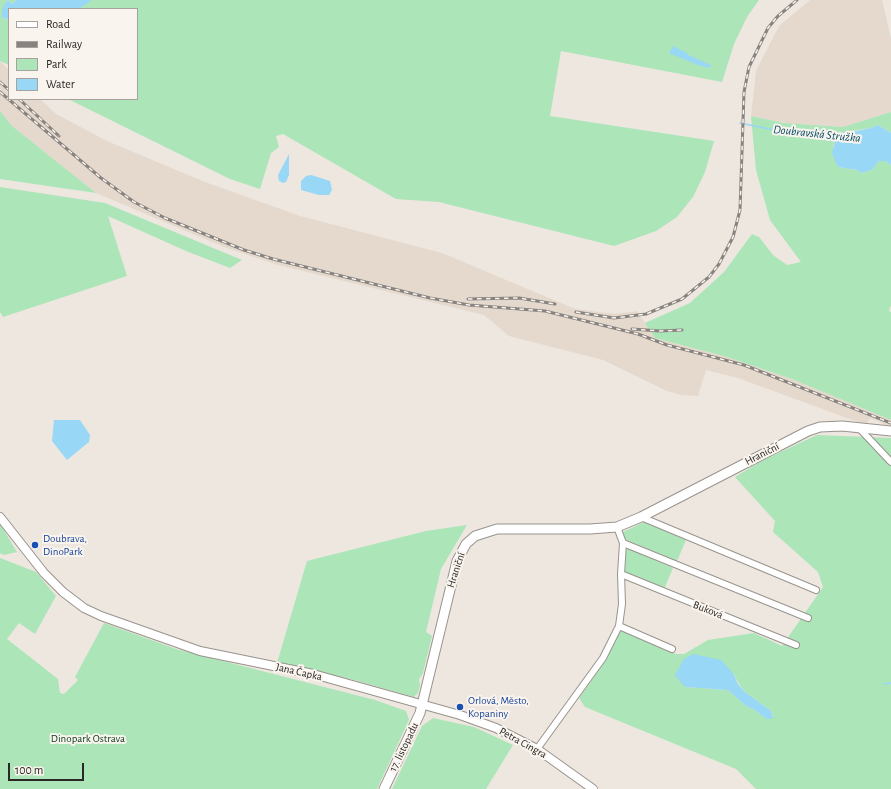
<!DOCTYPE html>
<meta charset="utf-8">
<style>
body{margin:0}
#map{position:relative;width:891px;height:789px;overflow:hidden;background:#ede7e0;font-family:"Alegreya Sans",sans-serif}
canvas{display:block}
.legend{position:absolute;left:8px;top:8px;width:130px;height:92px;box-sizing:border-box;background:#faf4ee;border:1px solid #a7a29e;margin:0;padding:5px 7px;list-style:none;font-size:12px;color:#2a2725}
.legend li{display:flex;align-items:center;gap:8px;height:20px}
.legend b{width:20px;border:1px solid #a7a29e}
.scale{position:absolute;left:8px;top:763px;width:76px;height:18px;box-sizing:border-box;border:2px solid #2a2725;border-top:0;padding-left:5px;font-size:12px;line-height:14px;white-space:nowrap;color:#2a2725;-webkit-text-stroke:3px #faf4ee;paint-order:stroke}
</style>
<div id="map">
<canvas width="891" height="789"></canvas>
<ul class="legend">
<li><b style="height:5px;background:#fff"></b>Road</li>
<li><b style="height:5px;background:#88837f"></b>Railway</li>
<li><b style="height:11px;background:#abe5b8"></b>Park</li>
<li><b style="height:11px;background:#98d7f6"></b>Water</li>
</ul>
<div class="scale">100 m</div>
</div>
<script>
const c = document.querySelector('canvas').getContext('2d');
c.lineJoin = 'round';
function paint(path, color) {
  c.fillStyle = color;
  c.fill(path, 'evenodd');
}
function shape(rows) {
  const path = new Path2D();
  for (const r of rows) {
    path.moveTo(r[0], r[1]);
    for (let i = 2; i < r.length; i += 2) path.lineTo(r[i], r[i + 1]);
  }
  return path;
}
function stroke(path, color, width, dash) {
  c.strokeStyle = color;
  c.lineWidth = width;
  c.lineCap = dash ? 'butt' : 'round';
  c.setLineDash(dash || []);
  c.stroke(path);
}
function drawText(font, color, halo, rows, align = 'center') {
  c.font = font + ' "Alegreya Sans",sans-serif';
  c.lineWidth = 4;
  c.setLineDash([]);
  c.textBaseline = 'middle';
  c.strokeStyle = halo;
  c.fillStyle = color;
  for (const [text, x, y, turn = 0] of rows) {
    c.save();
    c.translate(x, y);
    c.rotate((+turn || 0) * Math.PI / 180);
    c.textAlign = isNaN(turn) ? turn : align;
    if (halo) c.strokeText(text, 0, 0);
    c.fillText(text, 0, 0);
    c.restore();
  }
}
paint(shape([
 [810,0,882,0,891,38,891,112,843,127,784,123,751,116,756,71,779,26],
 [0,61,9,70,9,99,40,99,56,114,107,141,205,182,300,216,442,253,575,309,615,314,637,311,655,338,727,357,792,379,891,420,891,427,870,418,866,425,738,378,706,370,698,396,681,395,667,391,603,360,509,336,484,315,278,265,224,247,96,193,12,126,0,111]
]), '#e5d9cd');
paint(shape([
 [0,0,17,0,11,4,9,0,5,3,5,19,9,20,9,65,0,61],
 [92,0,759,0,747,17,734,44,722,82,561,51,550,116,714,141,705,172,693,197,677,217,656,231,614,246,439,202,396,199,283,134,276,136,279,147,271,153,260,189,230,179,68,99,137,99,137,9,79,9],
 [0,111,12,126,96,193,0,179],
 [891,112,891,133,878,125,871,128,838,133,815,129,808,135,835,142,833,147,838,167,857,170,861,173,872,170,879,161,885,161,891,165,891,305,889,311,891,312,891,420,792,379,727,357,655,338,645,323,690,303,724,272,752,234,759,237,773,255,787,265,801,262,770,220,756,170,751,116,784,123,843,127],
 [0,187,105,203,242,260,230,268,186,251,108,216,127,276,3,317,0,312],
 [817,435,891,438,891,789,756,789,736,769,585,707,579,698,607,659,620,630,676,654,684,654,708,640,754,633,782,646,823,587,818,572,773,532,775,521,735,477,763,460],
 [733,673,739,684,745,692,771,711,773,718,764,717,755,710,746,706,728,690,685,687],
 [644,522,686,540,677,561,624,539,623,532],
 [0,524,17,552,4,555,0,553],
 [467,525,441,569,426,632,432,636,423,673,419,679,420,686,418,693,414,697,351,679,277,663,307,561,426,531],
 [625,547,673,568,664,589,623,573],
 [0,558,36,572,56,596,35,634,19,623,7,639,58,679,60,693,64,694,78,680,75,677,104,623,176,649,375,700,406,711,409,720,377,789,0,789],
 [433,718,474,727,513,745,486,789,392,789,422,726]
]), '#abe5b8');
paint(shape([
 [9,0,11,4,17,0,92,0,79,9,9,9,9,20,2,17,2,11,5,3],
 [673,46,687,53,688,55,711,65,709,68,698,65,669,53],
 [878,125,891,133,891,165,885,161,879,161,872,170,861,173,857,170,838,167,832,153,835,142,808,135,807,132,815,129,838,133,856,131,871,128],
 [289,154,289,175,286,182,283,183,279,181,278,175],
 [311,175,330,181,332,190,329,195,319,195,301,190,301,181,306,176],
 [54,420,80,420,90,435,89,442,67,460,52,441],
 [693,654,721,660,733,673,738,684,745,692,771,711,773,718,769,719,765,718,755,710,746,706,728,690,685,687,675,675,684,659]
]), '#98d7f6');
stroke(shape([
 [740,123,779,131,807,133],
 [884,684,891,683]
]), '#98d7f6', 1.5);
const minor = shape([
 [858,427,891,462],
 [641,517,816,590],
 [623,543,808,618],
 [621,574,796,645],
 [619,626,672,649],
 [537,749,603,658,619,626,622,604,621,574,623,543,617,527]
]);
const tertiary = shape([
 [0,517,44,573,63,592,84,608,101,616,200,651,313,674,460,715,496,728,537,749,593,789]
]);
const secondary = shape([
 [384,789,420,713,457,561,466,544,475,536,497,529,590,529,617,527,641,517,808,431,820,427,842,426,891,431]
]);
stroke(minor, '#99938d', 8);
stroke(tertiary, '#99938d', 10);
stroke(secondary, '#99938d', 11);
stroke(minor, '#fff', 6);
stroke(tertiary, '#fff', 8);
stroke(secondary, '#fff', 9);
const rail = shape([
 [0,82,9,90],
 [0,92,101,178,134,202,165,218,244,250,273,259,430,298,469,305,545,311,638,334,667,345,744,365,891,423],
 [19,99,59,136],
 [468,299,519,298,555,304],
 [576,312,614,318,646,314,682,299,709,277,719,264,733,237,740,210,744,92,749,67,768,28,778,16,797,0],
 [632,329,660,331,682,330]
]);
stroke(rail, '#88837f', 3);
stroke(rail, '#faf4ee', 1.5, [4.5]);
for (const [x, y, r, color] of [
 [35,545,4,"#1a4fb4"],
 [460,707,4,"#1a4fb4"]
]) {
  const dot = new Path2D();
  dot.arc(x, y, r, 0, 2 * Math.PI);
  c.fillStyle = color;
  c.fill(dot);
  stroke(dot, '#faf4ee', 1.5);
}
drawText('11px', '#2a2725', '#faf4ee', [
 ["Hraniční",762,454,-27],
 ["Hraniční",456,570,-72],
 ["Buková",708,610,22],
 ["Jana Čapka",299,672,13],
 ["Petra Cingra",523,743,29],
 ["17. listopadu",404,747,-64]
]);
drawText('11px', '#164399', '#faf4ee', [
 ["Doubrava,",43,539],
 ["DinoPark",43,552],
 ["Orlová, Město,",468,701],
 ["Kopaniny",468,714]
], 'left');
drawText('11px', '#06391a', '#faf4ee', [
 ["Dinopark Ostrava",88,739]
]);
drawText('italic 12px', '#044c65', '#faf4ee', [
 ["Doubravská Stružka",817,134,6]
]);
</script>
